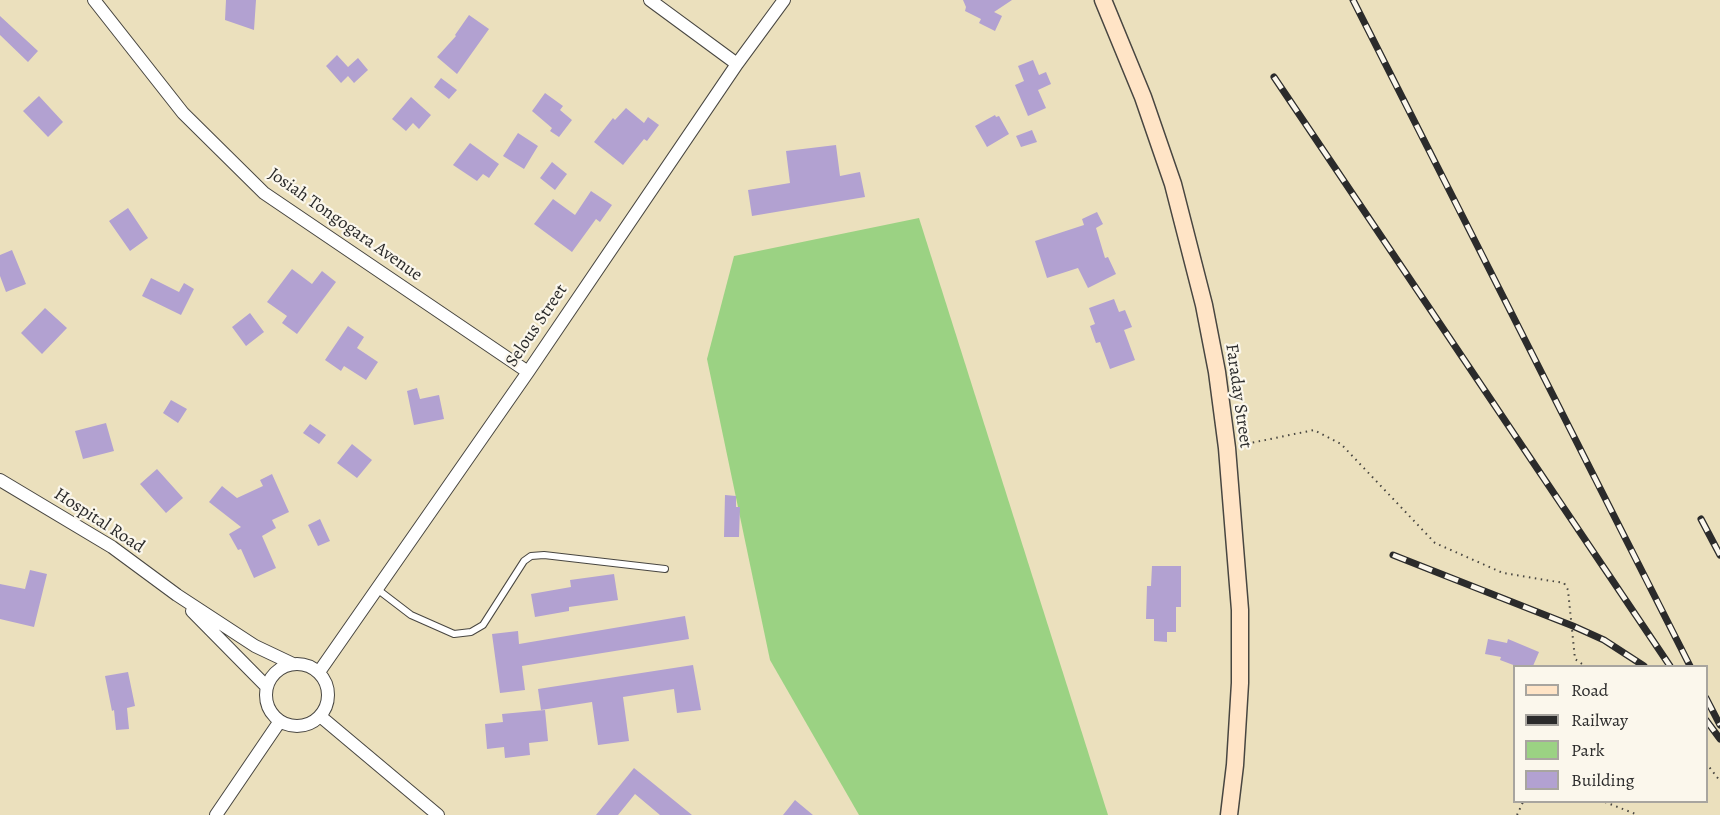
<!DOCTYPE html>
<style>
body{margin:0}
#map{position:relative;width:1720px;height:815px;overflow:hidden;background:#ebe0bd;font-family:Alegreya,serif}
canvas{display:block}
.legend{position:absolute;left:1513px;top:665px;width:195px;height:138px;box-sizing:border-box;background:#fbf7ec;border:2px solid #a8a59f;margin:0;padding:8px 10px;list-style:none;font-size:18px;color:#2b2b2b}
.legend li{display:flex;align-items:center;gap:12px;height:30px}
.legend b{width:30px;border:2px solid #a8a59f}
</style>
<div id="map">
<canvas width="1720" height="815"></canvas>
<ul class="legend">
<li><b style="height:8px;background:#ffe4c6"></b>Road</li>
<li><b style="height:8px;background:#2b2b2b"></b>Railway</li>
<li><b style="height:16px;background:#9bd283"></b>Park</li>
<li><b style="height:16px;background:#b2a1d1"></b>Building</li>
</ul>
</div>
<script>
const c = document.querySelector('canvas').getContext('2d');
c.lineJoin = 'round';
function paint(path, color) {
  c.fillStyle = color;
  c.fill(path, 'evenodd');
}
function shape(rows) {
  const path = new Path2D();
  for (const r of rows) {
    if (r.length === 3) {
      path.moveTo(r[0] + r[2], r[1]);
      path.arc(r[0], r[1], r[2], 0, 2 * Math.PI);
      continue;
    }
    path.moveTo(r[0], r[1]);
    for (let i = 2; i < r.length; i += 2) path.lineTo(r[i], r[i + 1]);
  }
  return path;
}
function stroke(path, color, width, dash) {
  c.strokeStyle = color;
  c.lineWidth = width;
  c.lineCap = dash ? 'butt' : 'round';
  c.setLineDash(dash || []);
  c.stroke(path);
}
function drawText(font, color, halo, rows, align = 'center') {
  c.font = font + ' Alegreya,serif';
  c.lineWidth = 4.5;
  c.setLineDash([]);
  c.textBaseline = 'middle';
  c.strokeStyle = halo;
  c.fillStyle = color;
  for (const [text, x, y, turn = 0] of rows) {
    c.save();
    c.translate(x, y);
    c.rotate((+turn || 0) * Math.PI / 180);
    c.textAlign = isNaN(turn) ? turn : align;
    if (halo) c.strokeText(text, 0, 0);
    c.fillText(text, 0, 0);
    c.restore();
  }
}
paint(shape([
 [919,218,1108,815,859,815,770,660,707,359,734,256]
]), '#9bd283');
paint(shape([
 [226,0,256,0,254,30,225,20],
 [963,0,1012,0,994,12,1002,16,995,31,979,23,981,19,965,11,966,7],
 [469,15,489,29,457,74,437,57,456,36,455,35],
 [0,16,38,51,28,62,0,35],
 [337,55,348,67,358,58,368,70,354,83,348,76,341,83,326,66],
 [1033,60,1039,75,1046,72,1051,84,1038,90,1046,108,1028,116,1015,85,1024,81,1018,66],
 [441,78,457,90,449,99,434,87],
 [545,93,563,106,560,110,572,120,559,137,550,131,552,128,532,111],
 [39,96,63,122,48,137,23,111],
 [411,97,431,115,419,129,413,123,406,131,392,119],
 [626,108,644,123,648,117,659,125,647,141,644,139,623,165,594,142,613,118,615,120],
 [995,115,996,117,999,116,1009,134,987,147,975,126],
 [1032,130,1037,142,1021,147,1016,136],
 [518,133,538,146,524,169,503,156],
 [470,143,499,164,489,178,483,174,477,181,453,165],
 [836,145,840,176,860,172,865,197,752,216,748,190,790,183,786,151],
 [552,162,567,174,555,190,540,178],
 [591,191,612,205,600,222,596,219,572,252,534,224,553,199,575,215],
 [128,208,148,238,130,251,109,221],
 [1097,212,1103,224,1096,228,1105,258,1108,257,1116,274,1088,288,1078,268,1047,278,1035,241,1084,225,1082,219],
 [12,250,26,284,6,292,0,276,0,255],
 [292,269,312,284,322,271,336,282,297,334,282,323,287,316,267,302],
 [151,278,179,292,184,283,194,289,181,315,142,296],
 [1114,299,1119,312,1125,310,1132,327,1124,330,1135,360,1110,369,1100,342,1096,343,1090,326,1095,324,1089,308],
 [45,308,67,328,42,354,21,333],
 [250,313,264,332,246,346,232,327],
 [348,326,364,337,357,348,378,362,366,380,344,366,341,371,325,360],
 [417,388,420,399,439,395,444,419,414,425,407,391],
 [171,400,187,409,178,423,163,413],
 [106,423,114,451,83,459,75,431],
 [310,424,326,435,319,444,303,433],
 [352,444,372,460,357,478,337,463],
 [157,469,183,498,166,513,140,484],
 [272,474,289,512,272,520,276,528,262,536,276,568,254,578,241,549,238,550,229,534,241,527,209,502,222,486,237,498,263,486,260,480],
 [725,495,736,496,736,507,740,507,739,537,724,537],
 [320,519,330,541,318,546,308,525],
 [1152,566,1181,566,1181,607,1176,607,1176,632,1167,632,1167,642,1154,641,1154,619,1146,619,1147,586,1151,586],
 [30,570,47,574,34,627,0,619,0,584,25,589],
 [614,574,618,600,569,607,569,611,535,617,531,594,571,587,570,580],
 [685,616,689,639,522,666,525,690,500,693,492,634,518,631,519,644],
 [1488,639,1507,643,1508,639,1539,652,1533,666,1516,666,1500,660,1501,657,1485,654],
 [693,665,701,710,677,713,674,689,623,697,629,741,598,745,592,702,541,710,538,689],
 [128,672,135,706,127,708,129,729,116,730,114,710,112,711,105,676],
 [545,710,548,741,529,743,530,755,505,758,504,747,487,749,485,724,503,722,502,714],
 [634,768,649,780,692,815,660,815,635,794,618,815,596,815],
 [795,800,813,815,783,815]
]), '#b2a1d1');
const lane = shape([
 [377,589,411,615,454,634,471,632,483,625,524,561,531,556,544,555,665,569]
]);
const street = shape([
 [94,0,183,113,264,193,528,372],
 [650,0,737,64],
 [0,480,112,547,177,595,255,646,293,664],
 [192,611,267,687],
 [297,695,31],
 [319,672,528,372,737,64,784,0],
 [320,716,438,815],
 [216,815,280,721]
]);
const secondary = shape([
 [1103,0,1143,97,1173,184,1204,305,1217,372,1227,448,1240,610,1240,683,1235,765,1229,815]
]);
stroke(lane, '#484641', 8);
stroke(street, '#484641', 14);
stroke(secondary, '#484641', 19);
stroke(shape([
 [1241,445,1314,430,1341,444,1435,543,1503,573,1564,583,1568,590,1575,659,1585,666],
 [1706,763,1720,781],
 [1605,802,1638,815],
 [1517,815,1523,802]
]), '#484641', 2, [1.5, 4.5]);
stroke(lane, '#fff', 6);
stroke(street, '#fff', 12);
stroke(secondary, '#ffe4c6', 16);
const rail = shape([
 [1353,0,1690,666],
 [1274,77,1670,666],
 [1701,519,1720,555],
 [1393,555,1573,626,1604,640,1644,666],
 [1706,698,1720,725],
 [1706,720,1720,739]
]);
stroke(rail, '#2b2b2b', 7);
stroke(rail, '#fbf7ec', 4.5, [14]);
drawText('18px', '#2b2b2b', '#fbf7ec', [
 ["Josiah Tongogara Avenue",345,225,35],
 ["Selous Street",537,326,-56],
 ["Faraday Street",1238,396,82],
 ["Hospital Road",99,521,33]
]);
</script>
